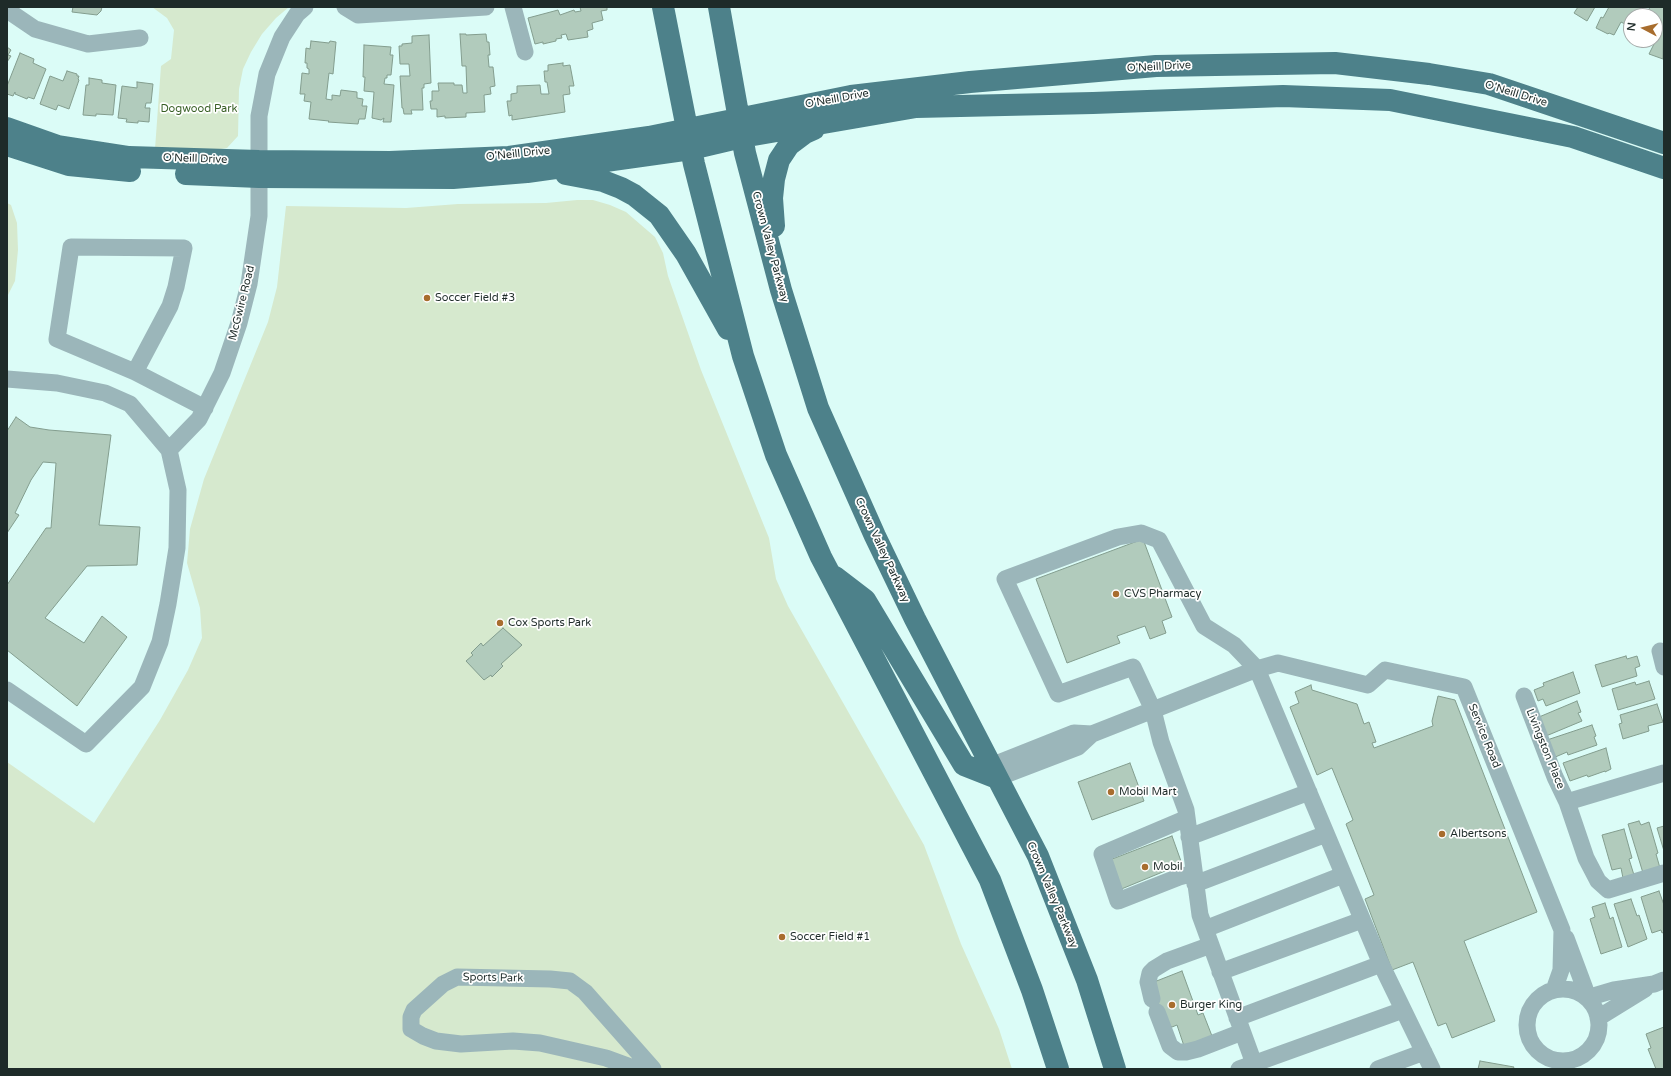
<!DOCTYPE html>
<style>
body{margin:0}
#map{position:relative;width:1671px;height:1076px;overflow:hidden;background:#dbfcf7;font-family:"Varela Round",sans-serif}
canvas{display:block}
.frame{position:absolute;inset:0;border:8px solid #1e2b29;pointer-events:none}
.north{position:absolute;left:1623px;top:8px;width:40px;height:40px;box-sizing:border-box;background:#fff;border:1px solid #a5aaa9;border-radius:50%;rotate:277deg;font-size:11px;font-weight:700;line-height:16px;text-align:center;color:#1e2b29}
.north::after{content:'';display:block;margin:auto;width:14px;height:18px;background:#a86d2e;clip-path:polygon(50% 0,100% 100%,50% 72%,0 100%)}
</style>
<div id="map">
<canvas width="1671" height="1076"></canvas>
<div class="frame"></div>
<div class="north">N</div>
</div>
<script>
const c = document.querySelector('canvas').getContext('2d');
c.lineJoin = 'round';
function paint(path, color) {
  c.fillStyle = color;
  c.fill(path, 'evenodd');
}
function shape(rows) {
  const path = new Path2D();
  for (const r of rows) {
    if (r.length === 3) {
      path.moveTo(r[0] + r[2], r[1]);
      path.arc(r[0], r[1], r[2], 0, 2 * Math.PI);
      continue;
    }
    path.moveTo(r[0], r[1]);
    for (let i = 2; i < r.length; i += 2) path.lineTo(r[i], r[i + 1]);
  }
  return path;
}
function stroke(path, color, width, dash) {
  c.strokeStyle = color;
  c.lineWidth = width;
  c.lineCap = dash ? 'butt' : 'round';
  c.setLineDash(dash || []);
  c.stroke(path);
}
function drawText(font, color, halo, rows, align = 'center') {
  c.font = font + ' "Varela Round",sans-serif';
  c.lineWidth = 3.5;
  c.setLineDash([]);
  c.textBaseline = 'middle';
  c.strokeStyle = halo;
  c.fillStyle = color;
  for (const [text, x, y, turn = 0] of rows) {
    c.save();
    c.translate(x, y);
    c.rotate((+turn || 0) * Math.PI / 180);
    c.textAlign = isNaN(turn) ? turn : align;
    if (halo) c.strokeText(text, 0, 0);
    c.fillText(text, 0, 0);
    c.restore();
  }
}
paint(shape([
 [152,7,289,7,276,18,262,34,251,52,243,69,239,89,238,136,227,148,221,149,155,149,161,66,171,59,174,30,167,18],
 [577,200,593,200,610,205,626,212,655,237,663,253,668,276,701,370,769,538,776,579,788,606,924,845,961,944,999,1029,1012,1069,7,1069,7,762,94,823,160,720,188,670,202,638,200,608,187,563,190,529,204,479,268,322,277,287,286,206,406,208,458,204,546,203],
 [7,203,11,205,17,223,18,250,15,281,7,297]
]), '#d6e9ce');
const building = shape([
 [73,7,102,7,101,11,97,15,72,12,73,7],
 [580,7,607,7,607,10,601,11,603,20,592,23,593,29,587,31,588,37,568,40,566,34,561,35,562,38,556,39,556,41,543,44,543,42,535,44,528,18,558,10,560,15,574,10,575,12,581,11,580,7],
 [1578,7,1595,7,1587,21,1574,13,1578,7],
 [1609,7,1641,7,1636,16,1631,16,1631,27,1621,22,1614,35,1609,33,1608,34,1596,28,1601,17,1603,18,1609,7],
 [1650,7,1664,7,1663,59,1649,54,1655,42,1650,40,1655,40,1655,16,1646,16,1650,7],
 [460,34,466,34,466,35,486,34,487,42,489,42,490,55,488,55,489,67,493,67,495,86,490,87,491,94,484,95,485,112,466,113,466,117,445,118,445,116,437,117,437,109,431,109,430,101,432,101,432,91,439,91,438,83,454,83,454,85,462,85,463,93,467,93,466,66,462,66,460,34],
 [429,35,431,83,424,84,424,88,422,88,423,110,411,110,412,114,404,114,403,108,402,108,400,76,410,76,409,64,400,64,399,46,402,46,402,44,412,43,412,36,429,35],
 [311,41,329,43,330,41,336,42,333,74,329,73,326,99,332,100,332,95,340,96,341,90,357,92,357,98,363,99,362,106,367,106,365,119,359,119,358,124,328,122,329,121,309,119,311,102,304,101,305,94,300,94,302,73,309,74,309,69,307,68,307,63,305,63,306,48,310,49,311,41],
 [364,45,391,47,390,55,393,55,391,75,387,75,387,78,385,78,384,84,394,85,391,122,383,122,384,118,381,120,372,118,374,92,364,91,365,77,363,77,364,45],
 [7,47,11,50,8,55,11,56,7,62,7,47],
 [20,53,34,59,33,63,46,69,34,99,28,97,27,99,15,94,15,92,13,96,7,94,7,86,20,53],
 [563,63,563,66,570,65,574,86,569,86,570,94,563,95,565,112,512,120,512,115,509,116,507,101,511,101,511,94,517,93,517,86,540,85,541,94,549,94,547,82,545,82,544,71,548,71,548,65,563,63],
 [67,71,77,74,77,76,79,76,78,79,79,80,69,109,58,105,56,110,40,104,50,76,63,81,67,71],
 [89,78,102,80,102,83,116,85,113,115,96,114,96,116,83,115,86,85,89,85,89,78],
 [137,82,153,84,151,103,146,103,145,108,150,108,149,122,138,121,138,123,126,122,127,119,118,118,122,86,137,88,137,82],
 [16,417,30,427,49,430,111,435,99,525,140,527,137,565,87,566,45,618,84,643,102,616,127,637,77,706,7,650,7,585,46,528,51,528,56,463,43,462,31,480,15,513,19,515,7,533,7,431,16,417],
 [1143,539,1172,617,1162,621,1166,633,1150,639,1145,626,1117,636,1120,643,1067,663,1036,579,1143,539],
 [503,628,522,645,501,664,503,666,492,677,491,675,484,680,466,661,473,655,471,653,481,643,483,646,503,628],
 [1626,656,1627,659,1637,656,1640,666,1635,668,1637,676,1602,687,1595,665,1626,656],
 [1573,672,1580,693,1546,706,1543,699,1538,701,1534,690,1544,686,1543,683,1573,672],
 [1649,681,1655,699,1618,710,1612,689,1635,682,1636,685,1649,681],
 [1311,685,1312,690,1357,704,1364,724,1369,722,1376,742,1372,743,1374,748,1433,726,1432,721,1438,696,1455,700,1537,912,1464,941,1495,1021,1452,1038,1446,1023,1438,1026,1413,962,1392,970,1365,899,1374,895,1346,824,1353,820,1332,768,1317,775,1290,707,1299,703,1295,692,1311,685],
 [1577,701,1581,712,1578,713,1582,721,1546,736,1539,717,1577,701],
 [1657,704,1663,722,1648,726,1649,731,1623,739,1619,724,1622,723,1620,715,1657,704],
 [1592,725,1596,736,1594,737,1597,745,1568,755,1567,752,1553,758,1547,740,1592,725],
 [1606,748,1611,769,1605,772,1605,771,1588,777,1587,775,1570,781,1563,763,1606,748],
 [1130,763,1144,801,1092,820,1078,782,1130,763],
 [1639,821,1641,825,1649,822,1658,853,1656,854,1660,868,1643,873,1628,824,1639,821],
 [1664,826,1664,851,1657,828,1664,826],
 [1624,829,1632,858,1629,859,1634,875,1623,878,1621,868,1612,870,1602,835,1624,829],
 [1172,836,1182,864,1119,890,1107,861,1172,836],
 [1659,891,1664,905,1664,932,1662,933,1661,930,1652,933,1641,897,1659,891],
 [1631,899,1637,916,1639,915,1647,939,1628,947,1614,904,1631,899],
 [1605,903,1610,919,1613,917,1622,947,1601,954,1590,919,1595,917,1592,907,1605,903],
 [1182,971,1198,1015,1203,1013,1212,1036,1184,1046,1177,1025,1172,1027,1153,1014,1147,1000,1154,982,1182,971],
 [1664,1027,1664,1069,1656,1069,1648,1049,1651,1048,1646,1034,1664,1027],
 [1480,1061,1514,1067,1513,1069,1478,1069,1480,1061]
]);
paint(building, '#b1cbbc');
stroke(building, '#839d8e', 1);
stroke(shape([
 [345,7,358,15,486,7],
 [513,7,525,52],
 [7,10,35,29,88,44,140,38],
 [135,372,170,306,176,287,184,248,71,247,57,339,135,372,205,408],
 [7,379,57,383,105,393,130,404,169,450,178,490,177,548,168,604,160,642,142,687,86,744,7,690],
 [169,450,199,419,222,373,239,323,249,284,259,216,259,116,267,74,282,37,297,14,305,7],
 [1660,651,1664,667],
 [1524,696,1555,777,1567,802,1586,858,1598,881,1608,890,1664,873],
 [991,766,1074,733,1092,734],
 [997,778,1078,747,1092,734,1257,669,1278,663,1368,685,1385,670,1464,687,1562,930,1561,970,1554,990],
 [1567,802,1664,773],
 [1187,818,1102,854,1118,901,1179,877,1194,873],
 [1189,837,1309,792],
 [1195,884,1326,834],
 [1205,929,1343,875],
 [1566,938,1585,989,1584,996],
 [1220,972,1362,920],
 [1563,1025,36],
 [1587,998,1614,990,1654,984,1664,980],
 [1152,999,1148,982,1150,973,1154,969,1167,961,1211,945],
 [1157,1012,1170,1046,1178,1052,1186,1052,1198,1049,1242,1032],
 [1237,1018,1381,964],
 [1598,1018,1645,989],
 [636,1069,606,1058,540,1043,513,1041,461,1044,436,1041,423,1036,411,1029,411,1017,414,1010,443,984,457,977,550,979,570,981,585,992,653,1069],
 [1239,1069,1403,1010],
 [1256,1069,1200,915,1186,810,1161,742,1153,710,1133,667,1058,694,1005,579,1118,537,1141,533,1159,540,1204,626,1234,645,1257,669,1381,964,1432,1069],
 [1378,1069,1424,1052]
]), '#9bb6ba', 17);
stroke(shape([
 [663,7,694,164,743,356,776,455,821,557,990,880,1032,990,1058,1069],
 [719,7,745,153,781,290,818,408,875,536,915,619,1038,856,1087,980,1115,1069],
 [7,128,58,146,129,157,259,161,390,162,509,157,649,137,851,96,970,82,1156,66,1335,63,1429,74,1489,84,1664,143],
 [7,145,69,165,130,171],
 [186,174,259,177,453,178,527,172,691,149,742,137,916,107,1093,103,1283,96,1390,100,1573,137,1664,168],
 [566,174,603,181,621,188,634,195,659,215,686,254,728,329],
 [774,226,772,198,774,179,779,160,789,145,805,133,814,129],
 [835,577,865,600,964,765,997,778]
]), '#4d818a', 22);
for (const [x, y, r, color] of [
 [427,298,4,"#a86d2e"],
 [1116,594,4,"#a86d2e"],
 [500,623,4,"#a86d2e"],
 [1111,792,4,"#a86d2e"],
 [1442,834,4,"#a86d2e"],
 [1145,867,4,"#a86d2e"],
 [782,937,4,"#a86d2e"],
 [1172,1005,4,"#a86d2e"]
]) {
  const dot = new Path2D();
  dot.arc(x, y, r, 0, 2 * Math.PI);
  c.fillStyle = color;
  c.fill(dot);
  stroke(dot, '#fff', 1.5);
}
drawText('11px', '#1e2b29', '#fff', [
 ["O'Neill Drive",1159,67,-3],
 ["O'Neill Drive",1516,94,17],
 ["O'Neill Drive",837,99,-10],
 ["O'Neill Drive",518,154,-6],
 ["O'Neill Drive",195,159,2],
 ["Crown Valley Parkway",770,247,75],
 ["McGwire Road",242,303,-76],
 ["Crown Valley Parkway",882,550,65],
 ["Service Road",1484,736,68],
 ["Livingston Place",1545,749,68],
 ["Crown Valley Parkway",1052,895,67],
 ["Sports Park",493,978,1]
]);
drawText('11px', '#385f25', '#fff', [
 ["Dogwood Park",199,109]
]);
drawText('11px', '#1e2b29', '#fff', [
 ["Soccer Field #3",435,298],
 ["CVS Pharmacy",1124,594],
 ["Cox Sports Park",508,623],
 ["Mobil Mart",1119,792],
 ["Albertsons",1450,834],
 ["Mobil",1153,867],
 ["Soccer Field #1",790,937],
 ["Burger King",1180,1005]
], 'left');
</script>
